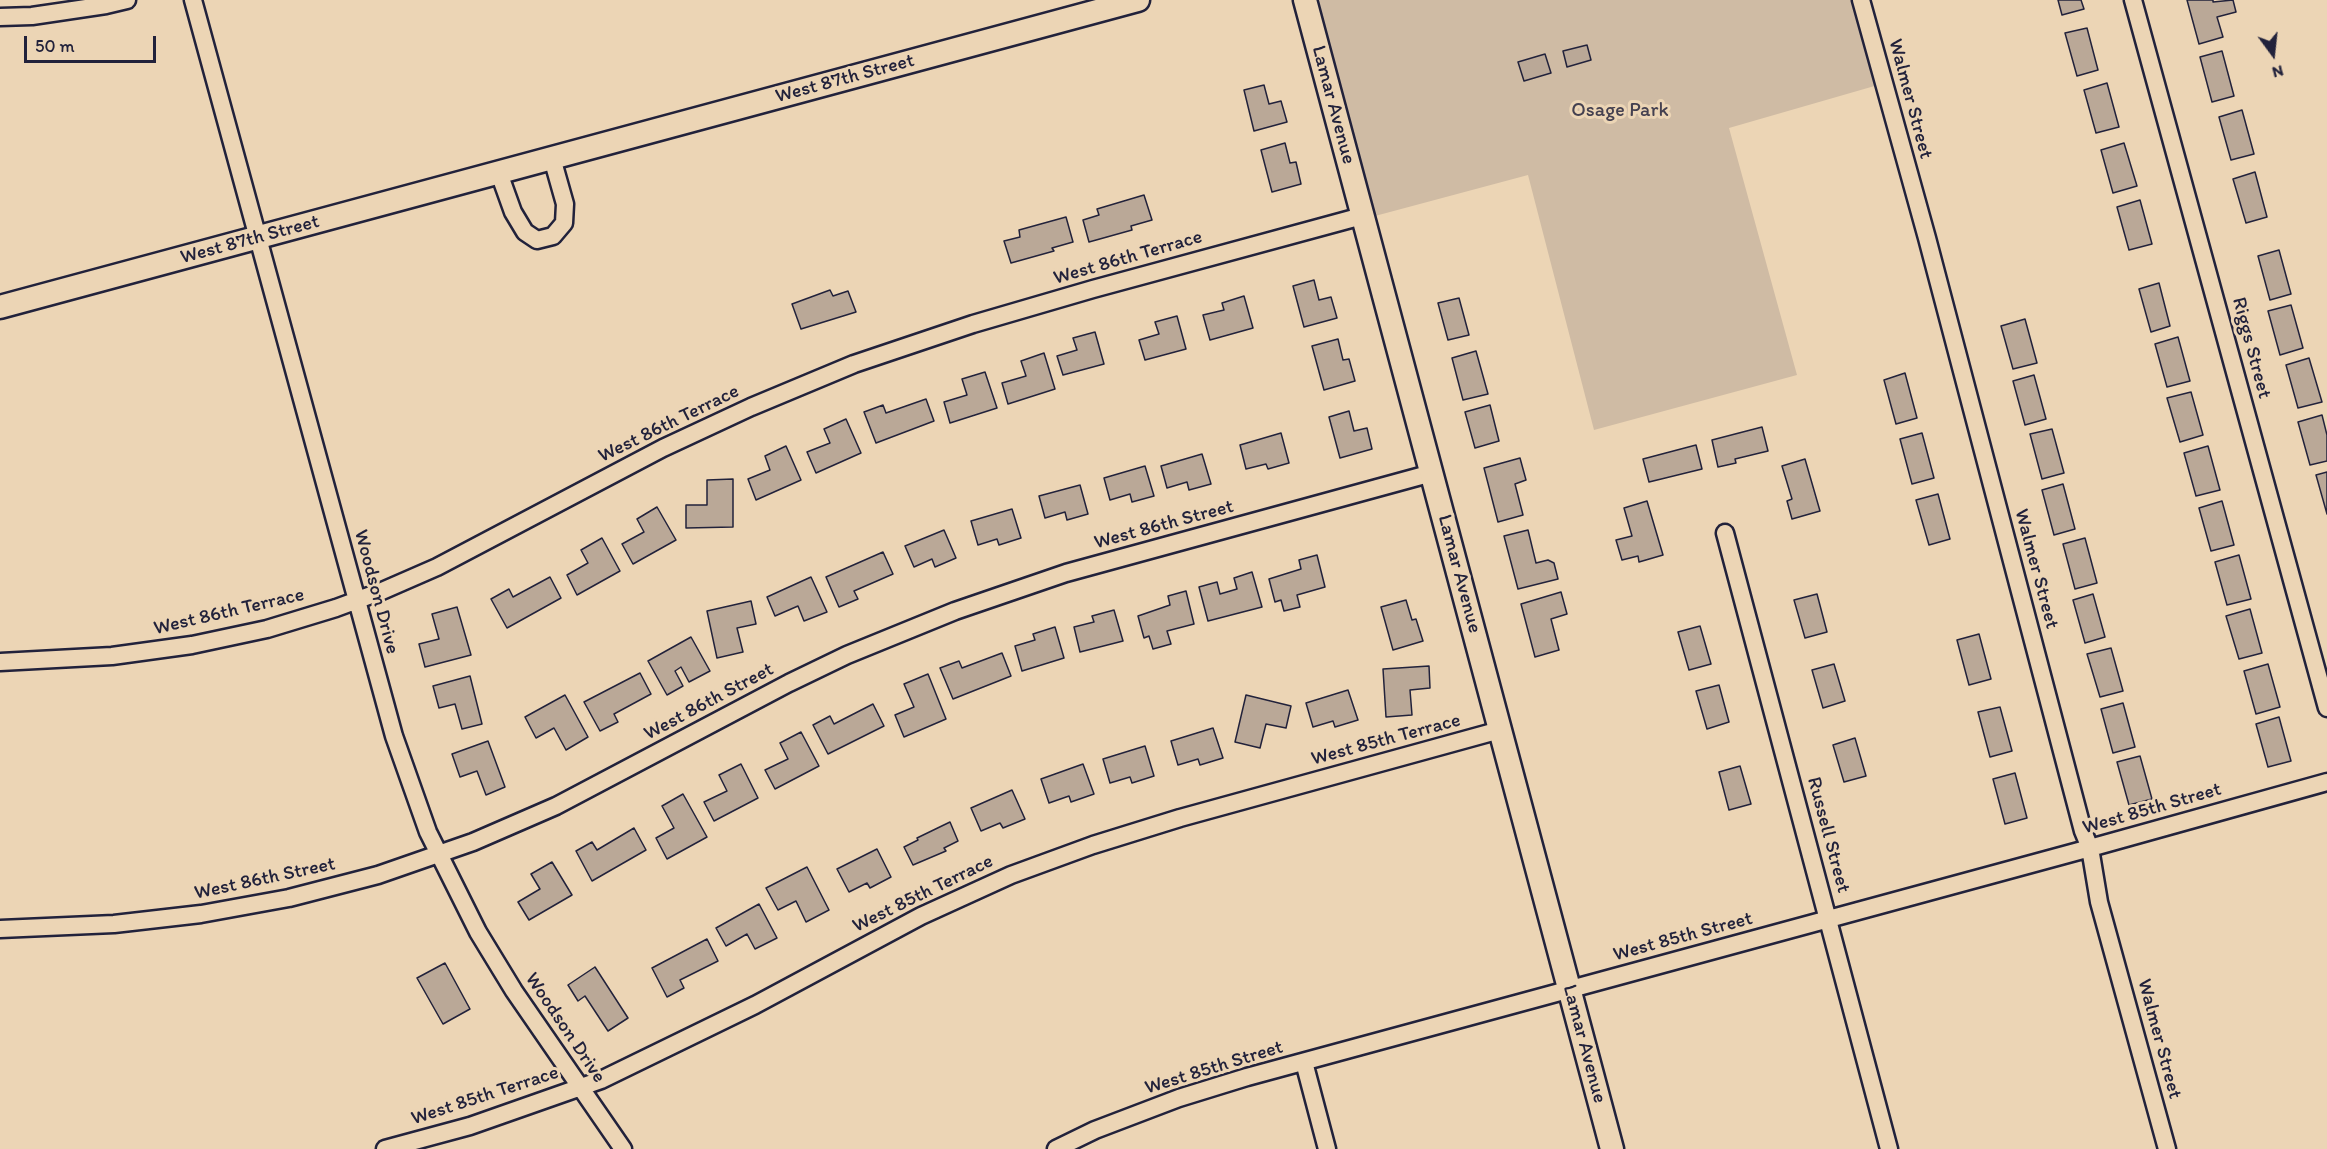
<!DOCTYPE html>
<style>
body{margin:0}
#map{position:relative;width:2327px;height:1149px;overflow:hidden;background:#ecd5b5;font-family:Itim,sans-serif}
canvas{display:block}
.north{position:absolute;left:2243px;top:24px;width:60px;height:60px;-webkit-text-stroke:4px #ecd5b5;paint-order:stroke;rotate:165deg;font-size:16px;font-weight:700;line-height:24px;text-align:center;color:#22223b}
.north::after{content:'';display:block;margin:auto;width:21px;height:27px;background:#22223b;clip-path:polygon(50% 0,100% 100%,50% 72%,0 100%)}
.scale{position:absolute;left:24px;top:36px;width:132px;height:27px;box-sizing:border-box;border:3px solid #22223b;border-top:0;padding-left:8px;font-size:18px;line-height:21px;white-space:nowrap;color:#22223b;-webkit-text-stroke:4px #ecd5b5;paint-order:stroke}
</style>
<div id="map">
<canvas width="2327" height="1149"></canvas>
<div class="north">N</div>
<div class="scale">50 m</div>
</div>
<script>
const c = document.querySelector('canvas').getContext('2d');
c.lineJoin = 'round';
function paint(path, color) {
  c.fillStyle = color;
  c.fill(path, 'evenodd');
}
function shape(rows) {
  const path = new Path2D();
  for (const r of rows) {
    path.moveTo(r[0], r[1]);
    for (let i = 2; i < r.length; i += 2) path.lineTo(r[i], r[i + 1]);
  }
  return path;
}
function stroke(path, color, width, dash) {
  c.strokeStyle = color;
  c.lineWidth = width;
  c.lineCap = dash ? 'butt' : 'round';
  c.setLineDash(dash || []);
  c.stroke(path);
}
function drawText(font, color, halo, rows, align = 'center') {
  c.font = font + ' Itim,sans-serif';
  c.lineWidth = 6;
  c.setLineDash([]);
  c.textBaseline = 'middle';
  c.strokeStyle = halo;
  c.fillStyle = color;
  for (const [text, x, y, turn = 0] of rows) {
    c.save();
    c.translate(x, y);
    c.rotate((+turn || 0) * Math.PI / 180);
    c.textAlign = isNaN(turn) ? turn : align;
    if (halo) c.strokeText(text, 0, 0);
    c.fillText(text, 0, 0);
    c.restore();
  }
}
paint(shape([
 [1316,0,1854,0,1878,85,1729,128,1797,375,1594,430,1528,175,1375,216]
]), '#cfbba4');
const building = shape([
 [2058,0,2081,0,2084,9,2062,15,2058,0],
 [2187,0,2213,0,2213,2,2233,0,2236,12,2217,17,2223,37,2199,44,2187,0],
 [2087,28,2098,70,2077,76,2065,33,2087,28],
 [1587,45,1591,60,1567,67,1563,51,1587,45],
 [2222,51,2234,96,2212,102,2200,57,2222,51],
 [1545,54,1551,73,1524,81,1518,62,1545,54],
 [2107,83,2119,127,2096,133,2084,90,2107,83],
 [1264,85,1269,104,1281,101,1287,122,1254,131,1244,90,1264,85],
 [2242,110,2254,154,2231,160,2219,117,2242,110],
 [1285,143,1290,163,1296,162,1301,184,1272,192,1261,150,1285,143],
 [2124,143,2137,186,2113,193,2101,150,2124,143],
 [2255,172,2267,217,2246,223,2233,179,2255,172],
 [1144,195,1152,220,1131,226,1132,230,1089,242,1083,220,1099,215,1097,209,1144,195],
 [2140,200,2152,244,2129,250,2117,207,2140,200],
 [1066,217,1073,242,1052,248,1054,251,1011,263,1004,241,1020,237,1019,230,1066,217],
 [2279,250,2291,294,2270,300,2258,256,2279,250],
 [1314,280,1319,300,1331,297,1337,318,1304,327,1293,286,1314,280],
 [2159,283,2170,326,2151,332,2139,289,2159,283],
 [830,290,833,296,848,291,856,312,801,329,792,304,830,290],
 [1244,296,1253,328,1210,340,1203,315,1224,310,1222,303,1244,296],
 [1459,298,1469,335,1448,340,1438,303,1459,298],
 [2291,305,2303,348,2280,355,2268,311,2291,305],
 [1177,316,1186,349,1145,360,1139,340,1159,334,1155,322,1177,316],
 [2025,319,2037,363,2013,369,2001,326,2025,319],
 [1095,332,1104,364,1063,375,1057,356,1077,350,1073,338,1095,332],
 [2178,337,2190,381,2167,387,2155,344,2178,337],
 [1338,339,1343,360,1349,359,1355,381,1324,390,1312,346,1338,339],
 [1476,351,1488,394,1463,400,1452,358,1476,351],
 [1044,353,1055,389,1008,404,1002,383,1026,376,1021,361,1044,353],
 [2309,358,2322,402,2298,408,2286,365,2309,358],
 [985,372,997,408,950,423,944,402,967,395,962,379,985,372],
 [1905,373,1917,418,1896,424,1884,380,1905,373],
 [2034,375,2046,419,2025,425,2013,381,2034,375],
 [2191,392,2203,435,2180,442,2167,398,2191,392],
 [926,399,934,421,876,443,864,412,883,405,886,413,926,399],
 [1490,405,1499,441,1475,448,1465,412,1490,405],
 [1349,411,1354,431,1367,428,1372,449,1340,458,1329,417,1349,411],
 [2322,415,2327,435,2327,461,2310,465,2298,422,2322,415],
 [846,419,861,453,816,473,807,452,830,443,824,429,846,419],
 [1762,427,1768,451,1735,459,1736,463,1718,467,1712,440,1762,427],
 [2052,429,2064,473,2042,479,2030,434,2052,429],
 [1281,433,1289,463,1268,469,1266,464,1246,469,1240,445,1281,433],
 [1922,433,1934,478,1912,484,1900,439,1922,433],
 [1696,445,1702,469,1649,482,1643,459,1696,445],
 [786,446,801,480,756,500,748,479,770,470,765,456,786,446],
 [2208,446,2220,490,2196,496,2184,453,2208,446],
 [1202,454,1211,484,1189,490,1187,482,1167,488,1161,466,1202,454],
 [1520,458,1526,480,1515,484,1523,515,1498,522,1484,468,1520,458],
 [1805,459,1820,511,1792,519,1787,501,1792,499,1782,466,1805,459],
 [1145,466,1154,496,1132,502,1130,494,1110,500,1104,478,1145,466],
 [2327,472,2327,514,2316,475,2327,472],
 [733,479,733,527,686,528,686,505,707,505,707,480,733,479],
 [2063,484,2075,529,2054,535,2042,490,2063,484],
 [1080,485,1088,514,1067,520,1065,512,1045,518,1039,496,1080,485],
 [1938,494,1950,539,1929,545,1916,500,1938,494],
 [1647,501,1663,555,1639,562,1638,556,1622,560,1616,540,1632,536,1624,508,1647,501],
 [2222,501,2234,545,2211,551,2199,508,2222,501],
 [657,507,676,540,633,564,622,544,644,532,637,519,657,507],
 [1012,509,1021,538,999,545,997,539,978,545,971,521,1012,509],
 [944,530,956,558,935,567,932,559,914,567,905,546,944,530],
 [1528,530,1536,563,1548,560,1554,563,1558,579,1518,589,1504,536,1528,530],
 [602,538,620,571,577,595,567,575,588,563,581,550,602,538],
 [2085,538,2097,583,2075,589,2063,544,2085,538],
 [883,552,893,574,854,591,858,599,839,607,826,577,883,552],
 [1317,555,1325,587,1297,595,1300,607,1284,611,1281,600,1275,602,1269,579,1301,569,1299,560,1317,555],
 [2239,555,2251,599,2227,605,2215,562,2239,555],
 [1252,572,1262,607,1208,621,1199,587,1217,582,1220,594,1237,589,1234,578,1252,572],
 [550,577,561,598,507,628,491,599,509,589,513,597,550,577],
 [811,577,827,612,804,621,798,606,775,616,767,597,811,577],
 [1186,591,1194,624,1167,631,1171,644,1153,649,1149,636,1144,638,1138,616,1170,605,1168,596,1186,591],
 [1561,592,1567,614,1551,619,1559,650,1535,657,1521,604,1561,592],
 [1817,594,1827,632,1805,638,1794,600,1817,594],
 [2093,594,2105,637,2085,643,2073,600,2093,594],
 [1406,600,1412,620,1416,619,1423,641,1393,650,1381,607,1406,600],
 [751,601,756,624,737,628,743,652,717,658,707,611,751,601],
 [457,607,471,655,425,667,419,644,439,639,432,614,457,607],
 [2250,609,2262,653,2239,659,2226,616,2250,609],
 [1114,610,1123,641,1080,652,1074,627,1094,622,1092,616,1114,610],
 [1700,626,1711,664,1689,670,1678,632,1700,626],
 [1055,627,1064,658,1022,671,1015,646,1035,640,1033,634,1055,627],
 [1979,634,1991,679,1969,685,1957,640,1979,634],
 [691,637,710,671,689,682,681,667,675,671,683,686,667,695,648,661,691,637],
 [2111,648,2123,691,2100,697,2087,654,2111,648],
 [1002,653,1011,676,953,699,940,668,959,661,962,668,1002,653],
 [1834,664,1845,701,1823,708,1812,670,1834,664],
 [2268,664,2280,707,2256,714,2244,671,2268,664],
 [1429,666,1430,688,1410,690,1412,715,1386,717,1383,669,1429,666],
 [640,673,651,694,614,714,618,722,600,731,584,702,640,673],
 [928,674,946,719,904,737,895,715,914,707,904,684,928,674],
 [470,676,482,724,462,729,455,704,439,708,433,686,470,676],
 [1719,685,1729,722,1707,729,1696,691,1719,685],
 [1348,690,1358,720,1335,727,1333,721,1313,727,1306,703,1348,690],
 [565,695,588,737,566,750,554,728,536,738,525,717,565,695],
 [1246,695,1291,706,1286,728,1266,724,1260,748,1235,742,1246,695],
 [2123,703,2135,747,2113,753,2101,709,2123,703],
 [873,704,884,726,828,754,813,725,830,716,834,724,873,704],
 [2000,707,2012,751,1990,757,1978,712,2000,707],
 [2279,717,2291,761,2268,767,2256,724,2279,717],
 [1213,728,1223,758,1200,765,1198,759,1178,765,1171,741,1213,728],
 [801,732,819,766,775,789,765,770,788,759,780,743,801,732],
 [1855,738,1866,776,1844,782,1833,745,1855,738],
 [488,741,505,787,486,795,477,771,460,777,452,754,488,741],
 [1145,746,1154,776,1132,783,1130,777,1110,783,1103,759,1145,746],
 [2140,756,2152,799,2129,805,2117,762,2140,756],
 [741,764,758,798,714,821,704,802,727,791,719,775,741,764],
 [1083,764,1094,794,1071,802,1069,796,1049,803,1041,779,1083,764],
 [1740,766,1751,804,1729,810,1719,772,1740,766],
 [2015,773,2027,818,2005,824,1993,779,2015,773],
 [1012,790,1025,819,1003,828,1000,823,981,831,971,808,1012,790],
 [683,794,707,837,667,859,656,838,674,828,662,806,683,794],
 [950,822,958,841,944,848,946,851,913,865,904,847,918,840,917,838,950,822],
 [634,828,646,850,592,881,576,851,592,842,597,850,634,828],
 [877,849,891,877,870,888,867,883,849,892,837,869,877,849],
 [552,862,572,895,529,920,518,902,540,889,531,874,552,862],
 [807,867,829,910,806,922,796,901,778,910,766,888,807,867],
 [759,904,777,938,755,949,747,934,726,946,716,928,759,904],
 [707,939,718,961,680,980,684,988,667,997,652,968,707,939],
 [445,963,470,1009,443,1024,417,978,445,963],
 [595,967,628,1018,608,1031,585,996,578,1001,568,985,595,967]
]);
paint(building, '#baa897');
stroke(building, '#22223b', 1.5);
const street = shape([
 [193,0,394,736,428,832,478,932,514,991,623,1149],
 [1861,0,1927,238,2083,831,2090,848,2099,902,2167,1149],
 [2133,0,2327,708],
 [0,17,32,16,106,5,127,0],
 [499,173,513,212,525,232,537,240,553,236,564,223,565,204,552,158],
 [1725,533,1889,1149],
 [0,662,112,656,192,645,267,629,336,608,382,591,437,567,663,448,751,407,854,364,973,324,1093,289,1362,216],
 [0,929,114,924,201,914,289,898,378,875,473,842,556,806,789,683,847,655,955,611,1066,573,1432,473],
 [1304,1062,1327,1149],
 [385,1149,470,1126,601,1080,755,1005,921,916,1011,875,1093,845,1180,818,1500,730],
 [1056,1149,1095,1130,1179,1098,1247,1077,2090,848,2327,782]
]);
const secondary = shape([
 [1305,0,1612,1149],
 [0,307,1138,0]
]);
stroke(street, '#22223b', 21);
stroke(secondary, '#22223b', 27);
stroke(street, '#ecd5b5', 16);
stroke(secondary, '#ecd5b5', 22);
drawText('20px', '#22223b', '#ecd5b5', [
 ["West 87th Street",845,79,-15],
 ["Walmer Street",1910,99,75],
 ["Lamar Avenue",1333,105,75],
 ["West 87th Street",250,240,-15],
 ["West 86th Terrace",1128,258,-16],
 ["Riggs Street",2251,348,75],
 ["West 86th Terrace",669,424,-26],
 ["West 86th Street",1164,525,-15],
 ["Walmer Street",2036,569,75],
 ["Lamar Avenue",1459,574,75],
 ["Woodson Drive",376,592,75],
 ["West 86th Terrace",229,612,-13],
 ["West 86th Street",709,702,-28],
 ["West 85th Terrace",1386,740,-15],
 ["West 85th Street",2152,809,-16],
 ["Russell Street",1828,835,75],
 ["West 86th Street",265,879,-12],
 ["West 85th Terrace",923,894,-26],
 ["West 85th Street",1683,937,-15],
 ["Woodson Drive",565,1028,56],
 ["Walmer Street",2159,1039,75],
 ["Lamar Avenue",1584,1044,75],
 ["West 85th Street",1214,1068,-17],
 ["West 85th Terrace",485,1096,-18]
]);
drawText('20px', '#454150', '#ecd5b5', [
 ["Osage Park",1620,111]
]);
</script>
